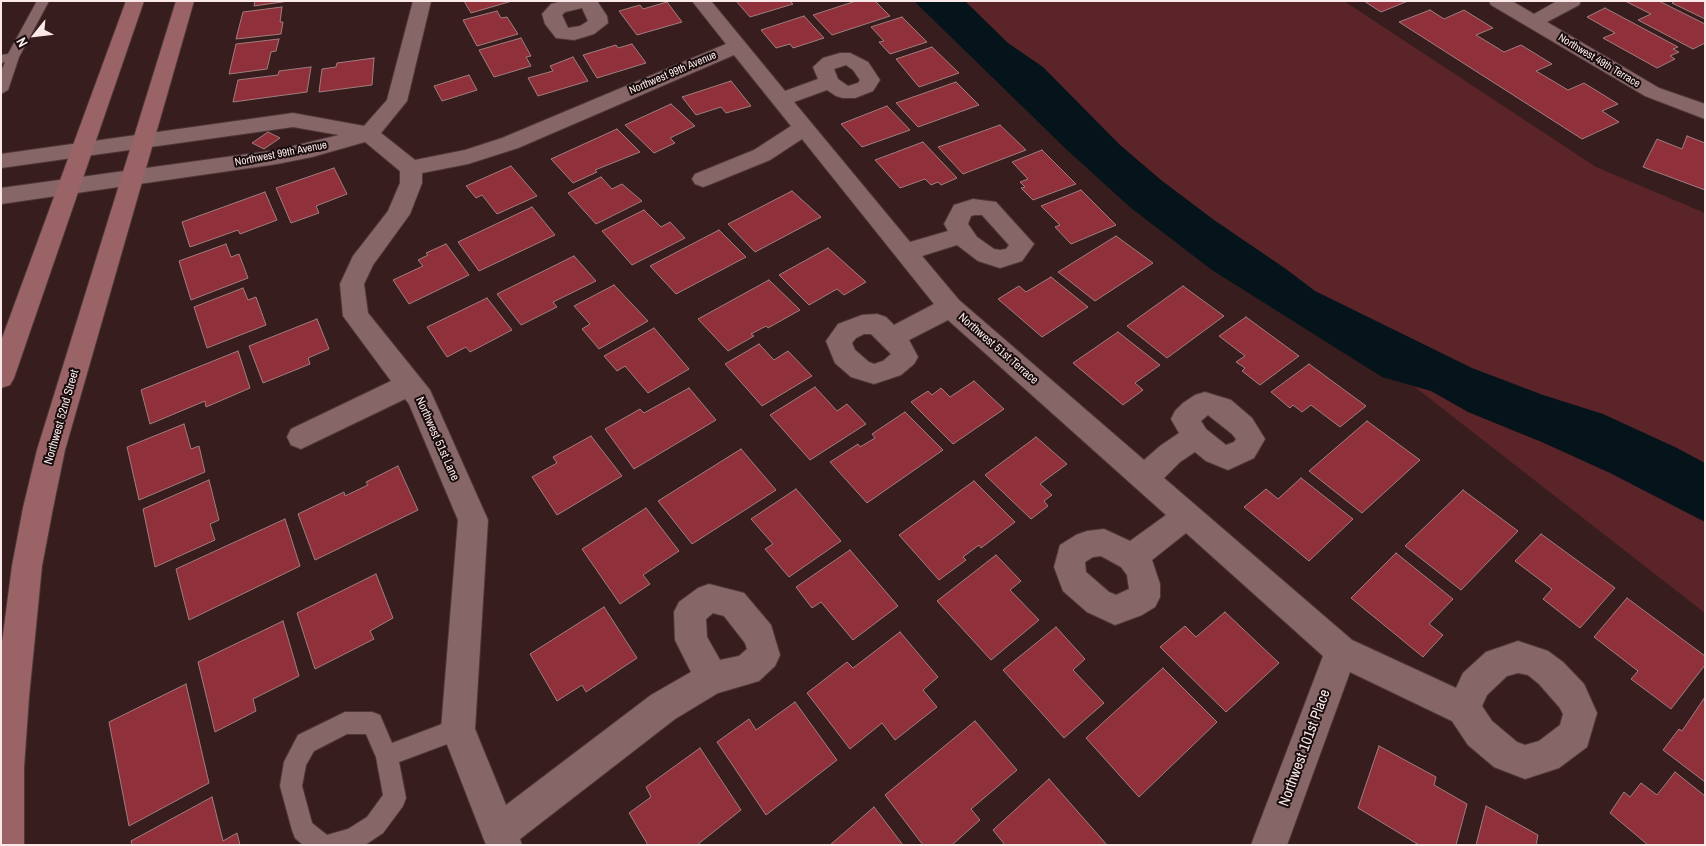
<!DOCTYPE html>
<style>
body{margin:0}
#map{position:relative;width:1706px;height:846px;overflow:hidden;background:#381d1e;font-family:"Archivo Narrow",sans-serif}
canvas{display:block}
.frame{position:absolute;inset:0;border:2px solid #fbe8e8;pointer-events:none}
.north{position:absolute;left:10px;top:10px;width:50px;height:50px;-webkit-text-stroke:4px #170b0c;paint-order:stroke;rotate:241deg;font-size:14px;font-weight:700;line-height:20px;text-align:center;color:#fbe8e8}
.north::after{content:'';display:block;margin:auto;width:18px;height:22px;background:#fbe8e8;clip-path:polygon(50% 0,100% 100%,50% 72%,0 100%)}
</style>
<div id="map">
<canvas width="1706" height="846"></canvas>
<div class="frame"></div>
<div class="north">N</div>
</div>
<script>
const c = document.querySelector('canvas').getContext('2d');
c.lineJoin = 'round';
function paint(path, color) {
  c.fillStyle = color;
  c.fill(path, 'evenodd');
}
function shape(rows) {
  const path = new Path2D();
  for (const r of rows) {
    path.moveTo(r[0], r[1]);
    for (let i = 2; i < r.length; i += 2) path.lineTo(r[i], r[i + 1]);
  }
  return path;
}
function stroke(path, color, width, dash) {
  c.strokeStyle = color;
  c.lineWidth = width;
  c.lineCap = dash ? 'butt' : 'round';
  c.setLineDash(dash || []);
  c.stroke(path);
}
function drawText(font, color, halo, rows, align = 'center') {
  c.font = font + ' "Archivo Narrow",sans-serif';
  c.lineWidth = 4;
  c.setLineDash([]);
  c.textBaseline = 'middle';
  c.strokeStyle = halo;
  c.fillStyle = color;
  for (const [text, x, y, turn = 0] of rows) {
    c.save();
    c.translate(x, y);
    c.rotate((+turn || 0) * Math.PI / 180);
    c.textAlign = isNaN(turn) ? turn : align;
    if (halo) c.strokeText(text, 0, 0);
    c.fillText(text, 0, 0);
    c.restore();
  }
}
paint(shape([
 [919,1,1344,1,1596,167,1705,213,1705,613]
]), '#5a2428');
paint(shape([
 [914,1,965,1,1008,43,1043,67,1120,145,1161,180,1214,220,1286,269,1315,291,1472,368,1543,395,1603,414,1677,448,1705,463,1705,522,1610,473,1544,443,1468,412,1431,391,1382,377,1212,270,1131,208,1067,150]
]), '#04141a');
const building = shape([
 [255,1,289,1,254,6,255,1],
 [464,1,512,1,471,13,464,1],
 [736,1,790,1,793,4,750,17,736,1],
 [856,1,875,1,890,16,832,35,813,15,856,1],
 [1364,1,1408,1,1381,12,1364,1],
 [1625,1,1659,1,1705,24,1705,43,1693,49,1638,20,1651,14,1625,1],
 [1675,1,1705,1,1705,19,1672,3,1675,1],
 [667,2,682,22,637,35,619,11,640,5,643,9,667,2],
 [282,7,280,22,283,22,281,34,236,39,243,12,282,7],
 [1605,8,1678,47,1673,49,1679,52,1670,56,1675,59,1657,68,1603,38,1615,33,1587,17,1605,8],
 [1430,10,1444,19,1464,10,1493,28,1476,35,1504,52,1521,45,1552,64,1536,71,1568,90,1584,83,1618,104,1602,111,1619,122,1582,139,1399,22,1430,10],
 [497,11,501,18,507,17,518,34,477,46,463,20,497,11],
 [804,16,824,38,793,48,790,44,776,48,761,30,804,16],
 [902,17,927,42,890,54,879,42,884,41,871,27,902,17],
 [521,38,531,56,526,57,531,66,494,77,479,50,521,38],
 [279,39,276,51,271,52,267,69,229,74,236,44,279,39],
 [632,44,646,63,597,78,583,55,616,45,618,48,632,44],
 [932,47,959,73,919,87,896,59,932,47],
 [573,57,588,81,538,96,528,78,553,71,550,66,573,57],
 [374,58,372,85,319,92,322,69,336,67,337,63,374,58],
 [311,67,307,92,233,102,238,80,278,75,279,71,311,67],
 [469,75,477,90,442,101,434,86,469,75],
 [731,81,751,106,726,113,721,107,696,115,682,97,731,81],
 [956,82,979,105,918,127,896,103,956,82],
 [671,104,695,126,670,138,675,143,654,153,625,125,671,104],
 [887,106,910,130,862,147,841,124,887,106],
 [1000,125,1026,150,963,174,938,147,1000,125],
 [617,129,640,152,595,170,597,172,573,183,551,159,617,129],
 [268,132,280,138,264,149,252,143,268,132],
 [1687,136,1705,143,1705,190,1643,167,1657,139,1682,149,1687,136],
 [923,142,957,178,941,185,938,182,931,185,925,179,900,188,875,160,923,142],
 [1042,150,1076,184,1033,200,1021,188,1025,187,1020,182,1028,179,1012,162,1042,150],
 [511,166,537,196,497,214,482,195,476,198,466,186,511,166],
 [334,168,347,194,316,206,319,213,291,223,276,188,334,168],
 [601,177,612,189,622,184,642,201,596,224,568,193,601,177],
 [1081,190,1116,225,1071,244,1055,227,1060,225,1041,206,1081,190],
 [792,191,821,217,755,252,728,224,792,191],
 [265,192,277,220,240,234,238,230,190,247,182,222,265,192],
 [532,207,555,235,479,271,458,242,532,207],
 [644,210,661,227,670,222,685,238,632,265,602,231,644,210],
 [719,230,746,257,676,294,650,266,719,230],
 [1116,236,1153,263,1095,301,1058,272,1116,236],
 [226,244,231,257,239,254,248,278,191,300,179,261,226,244],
 [446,244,469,275,409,304,393,280,423,266,418,260,428,255,426,253,446,244],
 [828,248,866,282,844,295,837,289,809,305,779,275,828,248],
 [574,256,596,281,553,302,557,307,521,325,497,294,574,256],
 [1051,277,1088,307,1042,337,998,299,1019,286,1026,292,1051,277],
 [769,280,800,310,768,328,766,326,751,334,754,336,728,351,698,319,769,280],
 [614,285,648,321,599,349,582,329,590,324,574,306,614,285],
 [1183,286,1224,316,1167,358,1127,326,1183,286],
 [243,288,248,300,256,297,266,325,207,348,194,307,243,288],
 [487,298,512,330,470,352,466,347,447,357,427,327,487,298],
 [1246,317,1299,356,1260,385,1242,371,1245,368,1236,362,1245,356,1219,336,1246,317],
 [317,319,329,349,308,358,310,364,263,383,249,346,317,319],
 [654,328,689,369,648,393,625,366,617,371,604,356,654,328],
 [1118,332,1160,365,1135,383,1143,390,1123,405,1073,363,1118,332],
 [759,344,774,360,788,351,812,376,762,406,725,364,759,344],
 [238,351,250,388,206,407,205,401,150,424,141,390,238,351],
 [1309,364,1366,406,1340,427,1311,405,1302,412,1293,405,1290,408,1271,392,1309,364],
 [974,381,1004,409,953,444,911,402,928,391,932,395,941,388,950,397,974,381],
 [815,387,837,411,847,404,866,424,810,460,770,415,815,387],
 [689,388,716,420,634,469,605,429,640,409,644,413,689,388],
 [905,412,943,450,867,503,830,462,858,444,860,447,875,438,872,434,905,412],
 [1367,421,1420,460,1362,513,1309,471,1367,421],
 [184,424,191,449,199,446,205,472,139,500,127,447,184,424],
 [591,436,622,476,557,515,532,477,557,463,553,457,591,436],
 [1036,437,1067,464,1040,484,1052,495,1044,501,1048,506,1031,519,985,475,1036,437],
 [741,449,776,490,692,544,658,501,741,449],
 [398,466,418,510,315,560,298,514,344,492,345,496,368,485,366,482,398,466],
 [1301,478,1353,519,1309,561,1244,507,1266,489,1278,499,1301,478],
 [209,480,219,520,210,524,215,540,155,567,143,509,209,480],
 [974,481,1015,522,981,548,979,545,963,557,966,560,939,580,899,535,974,481],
 [796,489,841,541,789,577,765,549,773,544,751,519,796,489],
 [1463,490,1518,531,1461,590,1405,546,1463,490],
 [646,508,679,551,643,575,650,584,620,604,582,549,646,508],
 [285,519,300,566,189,620,176,569,285,519],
 [1541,534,1615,588,1580,628,1543,599,1552,589,1515,561,1541,534],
 [850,550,898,606,853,640,821,602,812,608,796,587,850,550],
 [1396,553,1453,599,1429,624,1443,635,1423,657,1351,598,1396,553],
 [996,555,1021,581,1010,590,1039,620,991,660,937,601,996,555],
 [376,574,393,618,370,631,374,639,315,669,297,613,376,574],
 [1627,598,1705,656,1705,665,1671,709,1631,679,1638,671,1594,637,1627,598],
 [604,607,637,658,586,692,582,685,557,701,530,654,604,607],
 [1225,612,1279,663,1226,712,1160,647,1185,626,1196,637,1225,612],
 [283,621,299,676,253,699,256,711,215,732,198,662,283,621],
 [1056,627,1085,659,1073,670,1104,703,1064,738,1003,670,1056,627],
 [900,632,938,677,923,690,937,707,895,740,882,723,850,749,807,693,847,662,853,668,900,632],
 [1163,668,1217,722,1139,797,1086,738,1163,668],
 [186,684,209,783,129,826,109,722,186,684],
 [1705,697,1705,782,1663,750,1679,729,1682,731,1705,697],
 [795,702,837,760,766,815,717,742,749,719,756,730,795,702],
 [975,721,1017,770,971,809,980,820,952,845,923,845,885,795,975,721],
 [1379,746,1436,777,1434,785,1467,804,1456,845,1419,845,1358,808,1379,746],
 [700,748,741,810,697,845,648,845,629,813,651,797,646,787,700,748],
 [1675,772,1705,796,1705,845,1648,845,1610,813,1624,792,1630,797,1641,783,1657,795,1675,772],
 [1049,779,1107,845,1005,845,993,830,1049,779],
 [212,797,223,841,237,833,240,845,132,845,131,841,212,797],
 [1486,806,1538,835,1536,845,1476,845,1486,806],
 [874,807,903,845,830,845,874,807]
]);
paint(building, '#90303b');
stroke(building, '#9f7e7e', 1);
const lane = shape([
 [37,1,49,1,19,57,8,90,1,94,1,72,5,62,1,63,1,55,8,54,37,1],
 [345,712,372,712,380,715,392,743,458,718,466,721,469,729,466,737,399,762,406,798,403,806,383,833,365,845,303,845,295,838,292,830,280,786,284,762,298,735,345,712],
 [347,734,366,734,376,757,383,795,367,817,348,829,327,835,312,823,302,786,306,765,314,751,347,734]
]);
const street = shape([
 [413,1,431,1,407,101,381,133,415,160,465,150,502,138,726,44,692,1,711,1,785,91,818,79,813,67,823,58,840,53,850,53,868,62,880,80,873,91,855,98,843,98,836,96,827,90,794,102,910,242,948,231,944,224,954,205,973,199,996,202,1034,244,1022,261,1000,268,978,261,957,245,922,256,959,300,1144,460,1160,446,1179,433,1171,419,1175,411,1183,403,1195,395,1205,392,1231,400,1252,418,1265,439,1254,458,1228,470,1206,461,1195,452,1180,462,1164,478,1352,640,1456,688,1463,673,1486,652,1518,641,1548,651,1563,662,1584,684,1597,713,1587,747,1559,768,1525,779,1494,767,1468,745,1452,721,1350,672,1287,845,1251,845,1323,656,1186,533,1152,560,1160,584,1160,597,1155,607,1142,615,1115,625,1087,612,1063,591,1054,567,1060,545,1076,535,1087,531,1104,529,1130,541,1166,515,948,320,909,340,918,357,914,364,901,375,874,384,851,377,835,363,826,341,838,324,862,315,877,314,886,317,894,325,934,304,802,139,770,160,711,184,703,187,695,184,692,179,695,174,754,150,791,126,734,55,518,148,468,164,422,173,422,183,410,214,373,265,364,284,368,313,430,390,488,520,475,729,506,805,651,695,691,672,675,640,674,612,679,602,698,588,709,584,744,593,771,625,780,655,775,666,759,681,718,693,675,719,520,839,522,845,486,845,441,729,458,520,409,404,405,399,301,449,291,445,287,437,291,429,391,381,343,316,340,284,353,256,388,211,400,183,400,171,365,142,312,157,277,164,1,204,1,188,277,150,339,135,293,127,1,168,1,154,293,113,364,126,387,100,413,1],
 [846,65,853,70,860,80,858,83,848,86,838,79,834,69,846,65],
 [975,215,982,215,1009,245,1006,249,1000,250,994,249,977,237,968,224,971,216,975,215],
 [864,334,871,334,891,354,883,361,874,364,869,362,855,350,852,343,856,338,864,334],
 [1208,415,1232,434,1236,439,1234,442,1226,445,1206,429,1201,421,1208,415],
 [1101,556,1121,567,1127,575,1129,589,1116,595,1109,592,1086,572,1085,562,1093,557,1101,556],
 [713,613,724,616,745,643,747,649,739,656,720,660,707,637,706,619,713,613],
 [1518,673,1528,675,1539,684,1560,708,1563,714,1560,725,1539,741,1525,745,1517,742,1492,721,1482,706,1487,695,1507,676,1518,673],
 [562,1,597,1,607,16,608,23,594,34,581,38,574,40,556,38,545,24,542,14,551,4,562,1],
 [582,8,588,21,580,26,568,28,562,15,565,12,582,8],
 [1489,1,1512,1,1534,14,1557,1,1581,1,1579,5,1547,22,1659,88,1705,104,1705,119,1645,96,1491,5,1489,1]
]);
const secondary = shape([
 [126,1,144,1,14,378,10,385,1,388,1,341,126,1],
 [176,1,194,1,65,450,53,508,42,566,29,697,24,768,24,845,1,845,1,650,12,566,23,508,37,450,176,1]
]);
stroke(lane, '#4f3839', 2);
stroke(street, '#4f3839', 2);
stroke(secondary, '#4f3839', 2);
paint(lane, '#876667');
paint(street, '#876667');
paint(secondary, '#9a6467');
drawText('11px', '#fbe8e8', '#170b0c', [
 ["Northwest 49th Terrace",1599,61,31],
 ["Northwest 99th Avenue",673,73,-23],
 ["Northwest 99th Avenue",281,154,-11]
]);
drawText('12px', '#fbe8e8', '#170b0c', [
 ["Northwest 51st Terrace",998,349,41],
 ["Northwest 52nd Street",62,417,-74],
 ["Northwest 51st Lane",437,439,66]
]);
drawText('15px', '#fbe8e8', '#170b0c', [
 ["Northwest 101st Place",1305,748,-70]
]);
</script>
